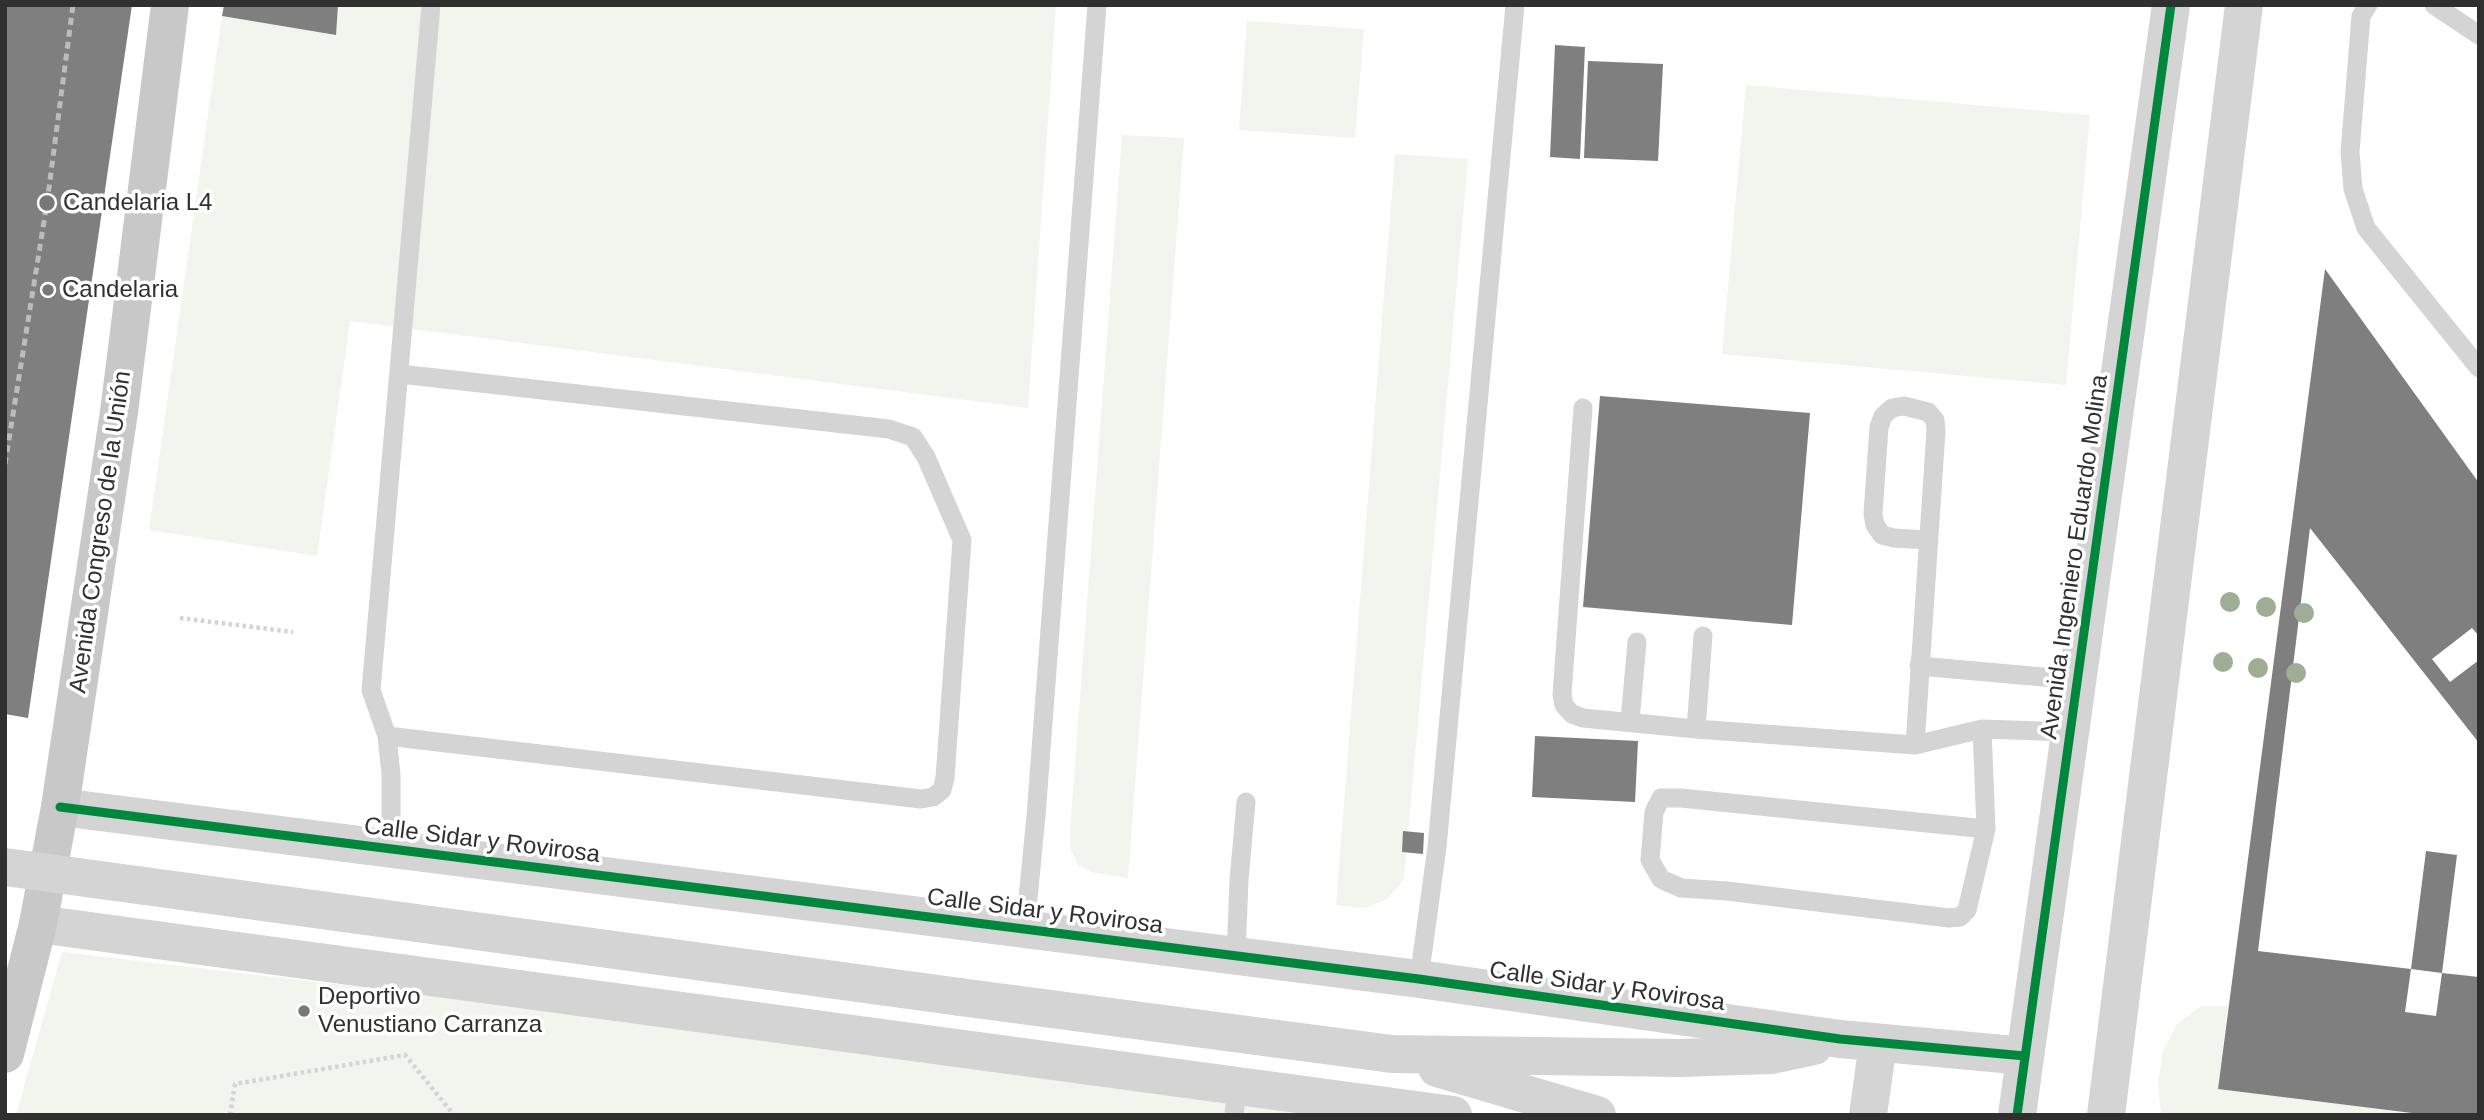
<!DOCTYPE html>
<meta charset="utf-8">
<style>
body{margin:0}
#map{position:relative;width:2484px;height:1120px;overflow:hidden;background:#fff;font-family:Helvetica,sans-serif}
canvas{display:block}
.frame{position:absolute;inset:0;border:7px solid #303030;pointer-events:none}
</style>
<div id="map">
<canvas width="2484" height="1120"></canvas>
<div class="frame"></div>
</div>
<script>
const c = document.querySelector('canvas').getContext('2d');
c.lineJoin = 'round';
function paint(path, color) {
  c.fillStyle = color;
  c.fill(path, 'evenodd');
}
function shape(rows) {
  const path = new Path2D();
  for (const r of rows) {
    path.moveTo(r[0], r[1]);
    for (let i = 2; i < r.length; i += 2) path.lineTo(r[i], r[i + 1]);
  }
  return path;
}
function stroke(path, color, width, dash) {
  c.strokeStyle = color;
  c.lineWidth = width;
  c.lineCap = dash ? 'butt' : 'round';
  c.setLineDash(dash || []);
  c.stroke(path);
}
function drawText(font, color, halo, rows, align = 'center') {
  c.font = font + ' Helvetica,sans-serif';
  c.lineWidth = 7;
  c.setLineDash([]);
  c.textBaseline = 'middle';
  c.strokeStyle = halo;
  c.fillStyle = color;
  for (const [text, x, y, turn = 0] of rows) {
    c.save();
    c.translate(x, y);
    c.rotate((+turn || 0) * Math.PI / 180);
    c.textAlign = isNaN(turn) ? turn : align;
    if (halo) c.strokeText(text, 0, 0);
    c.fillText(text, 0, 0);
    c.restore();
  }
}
paint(shape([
 [338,5,1056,5,1028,408,350,321,317,556,149,530,222,16,335,35],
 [1247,21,1364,29,1355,138,1239,130],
 [1746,85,2090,115,2066,385,1722,354],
 [1122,135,1184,138,1128,878,1091,872,1078,865,1071,850,1070,831],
 [1395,154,1468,159,1404,879,1387,899,1364,908,1336,905],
 [62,952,1317,1100,1315,1115,16,1115],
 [2201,1006,2228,1006,2218,1089,2428,1115,2161,1115,2158,1082,2163,1051,2177,1024]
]), '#f1f5ed');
paint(shape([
 [5,5,132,5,28,718,5,714],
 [224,5,338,5,336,35,222,16],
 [1555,45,1585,47,1580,159,1550,157],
 [1588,61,1663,64,1658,161,1584,158],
 [2325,269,2479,483,2479,636,2472,628,2432,659,2450,682,2479,660,2479,743,2310,528,2258,951,2411,969,2405,1012,2436,1016,2442,973,2479,977,2479,1115,2428,1115,2218,1089],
 [1600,396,1810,413,1792,625,1583,607],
 [1535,736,1638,741,1635,802,1532,797],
 [1403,831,1424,833,1423,854,1402,852],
 [2426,851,2457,855,2442,973,2411,969]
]), '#7f7f7f');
stroke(shape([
 [180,618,293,632],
 [230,1115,235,1084,405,1055,454,1115]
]), '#d4d4d4', 4.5, [3.5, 3.5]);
stroke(shape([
 [2368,5,2361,16,2350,152,2353,189,2366,228,2479,368],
 [2434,5,2479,35],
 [1583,408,1562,694,1564,705,1572,714,1583,718,1696,729,1915,745,1982,729,2070,732],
 [1919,666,2077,680],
 [1630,721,1637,642],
 [1696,729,1703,636],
 [1982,729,1986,829,1967,910,1960,917,1949,918,1727,891,1681,888,1661,879,1650,860,1654,812,1661,798,1681,798,1986,829],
 [387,736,921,799,933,797,942,790,945,778,962,540,926,457,913,437,889,429,400,374],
 [1915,745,1936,431,1935,420,1928,412,1904,406,1892,408,1883,416,1879,427,1873,514,1875,525,1882,535,1894,538,1928,540],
 [391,849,391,775,387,736,371,690,431,5],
 [1025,929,1036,816,1097,5],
 [1236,956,1239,880,1246,802],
 [1419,979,1437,847,1515,5],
 [1234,1115,1237,1086]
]), '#d4d4d4', 19);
stroke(shape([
 [60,807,1419,979,1840,1039,2025,1056],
 [38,924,1453,1115],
 [960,997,1392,1054,1680,1058,1772,1055,1814,1046],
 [1437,1068,1597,1115],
 [1868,1115,1878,1043],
 [2017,1115,2171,5],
 [2106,1115,2244,5]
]), '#d4d4d4', 38);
stroke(shape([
 [5,1054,38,924,60,807,119,412,170,5]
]), '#c8c8c8', 38);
stroke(shape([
 [5,464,47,203,73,5]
]), '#bcbcbc', 5, [7, 5]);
stroke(shape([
 [5,867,960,997]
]), '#d4d4d4', 38);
stroke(shape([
 [60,807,1419,979,1840,1039,2025,1056],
 [2017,1115,2171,5]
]), '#00873e', 9);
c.fillStyle = '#a0ad95';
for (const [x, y] of [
 [2230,602],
 [2266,607],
 [2304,613],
 [2223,662],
 [2258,668],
 [2296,673]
]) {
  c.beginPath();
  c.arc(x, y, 10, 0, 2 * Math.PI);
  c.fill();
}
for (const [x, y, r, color] of [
 [47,203,9,"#787878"],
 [48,290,7,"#787878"],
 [304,1011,7,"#787878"]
]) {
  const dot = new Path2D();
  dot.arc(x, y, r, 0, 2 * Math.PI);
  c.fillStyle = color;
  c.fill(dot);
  stroke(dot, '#fff', 2.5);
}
drawText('24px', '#303030', '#fff', [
 ["Candelaria L4",63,203],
 ["Candelaria",62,290],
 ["Deportivo",318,997],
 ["Venustiano Carranza",318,1025]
], 'left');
drawText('24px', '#303030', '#fff', [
 ["Avenida Congreso de la Unión",101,532,-82],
 ["Avenida Ingeniero Eduardo Molina",2075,557,-82],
 ["Calle Sidar y Rovirosa",482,841,7],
 ["Calle Sidar y Rovirosa",1045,912,7],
 ["Calle Sidar y Rovirosa",1607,987,8]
]);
</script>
